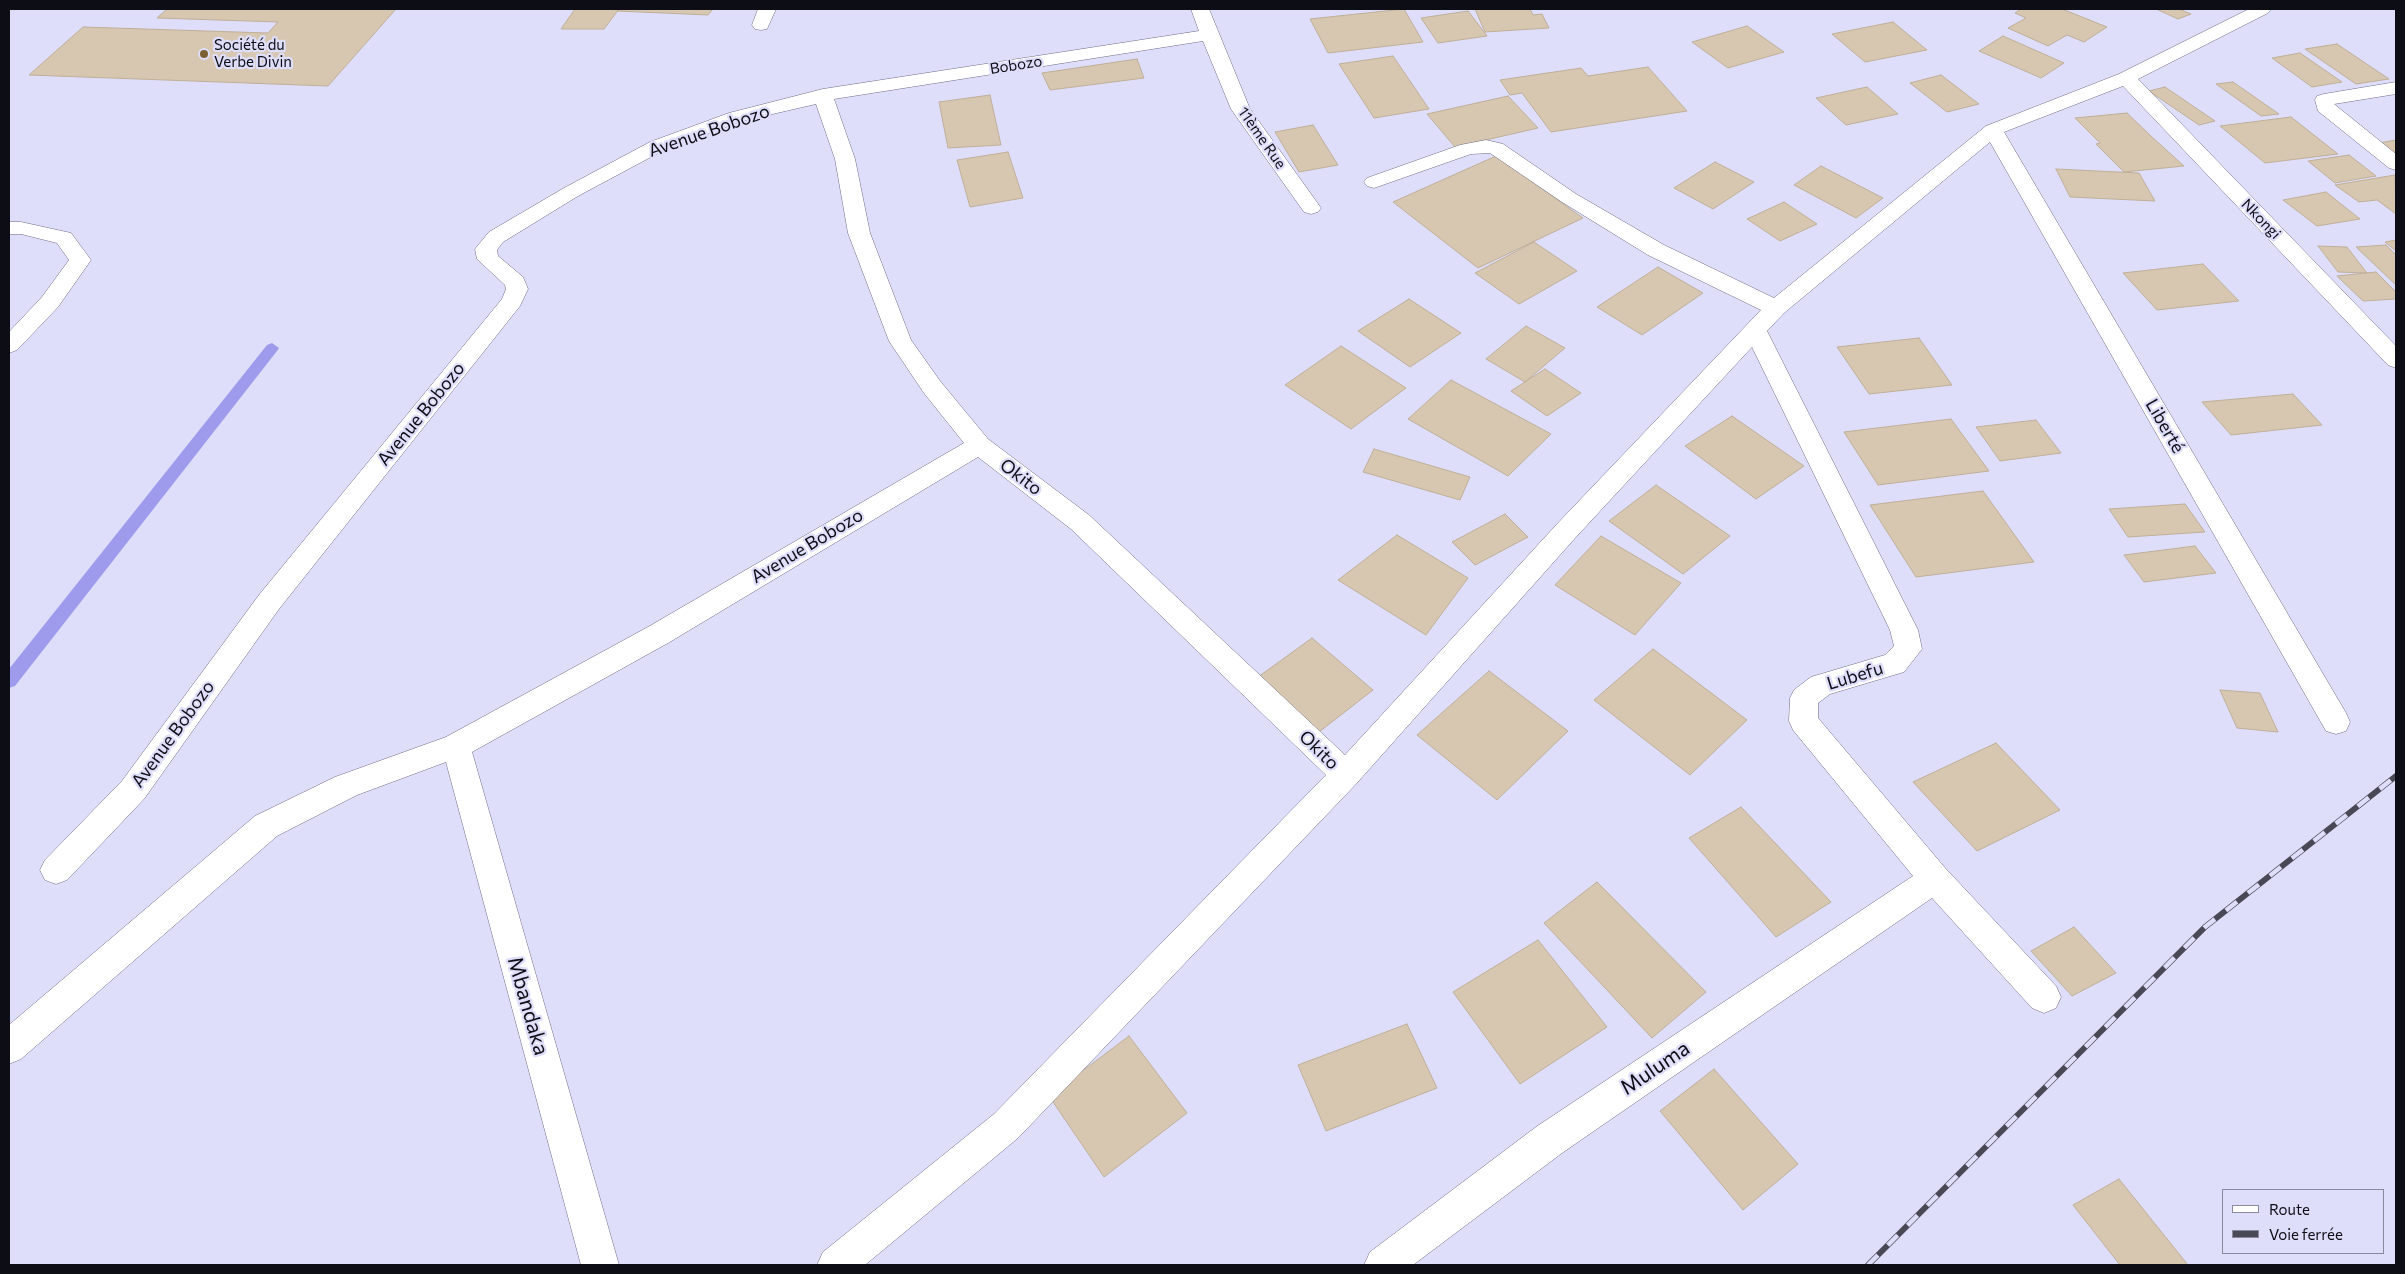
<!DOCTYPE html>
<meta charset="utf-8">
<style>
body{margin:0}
#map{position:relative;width:2405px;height:1274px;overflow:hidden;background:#dedefa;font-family:Commissioner,sans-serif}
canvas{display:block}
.frame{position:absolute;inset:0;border:10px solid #0d0d15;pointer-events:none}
.legend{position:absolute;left:2222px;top:1189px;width:162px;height:65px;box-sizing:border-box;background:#dedefa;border:1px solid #8a8a9e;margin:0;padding:6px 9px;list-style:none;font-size:15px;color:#0d0d15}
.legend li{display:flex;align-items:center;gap:10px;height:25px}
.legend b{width:25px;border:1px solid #8a8a9e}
</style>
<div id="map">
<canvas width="2405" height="1274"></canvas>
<div class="frame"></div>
<ul class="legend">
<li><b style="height:6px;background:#fff"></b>Route</li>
<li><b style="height:6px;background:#494956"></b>Voie ferrée</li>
</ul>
</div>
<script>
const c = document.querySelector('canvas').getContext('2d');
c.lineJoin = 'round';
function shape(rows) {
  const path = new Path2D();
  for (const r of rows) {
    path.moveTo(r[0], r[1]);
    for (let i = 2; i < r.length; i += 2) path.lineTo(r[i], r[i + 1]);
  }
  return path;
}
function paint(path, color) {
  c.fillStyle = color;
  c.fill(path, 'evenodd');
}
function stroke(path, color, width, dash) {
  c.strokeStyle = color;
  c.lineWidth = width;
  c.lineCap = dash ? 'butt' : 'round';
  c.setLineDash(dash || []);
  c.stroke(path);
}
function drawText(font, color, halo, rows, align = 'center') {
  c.font = font + ' Commissioner,sans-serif';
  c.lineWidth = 4.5;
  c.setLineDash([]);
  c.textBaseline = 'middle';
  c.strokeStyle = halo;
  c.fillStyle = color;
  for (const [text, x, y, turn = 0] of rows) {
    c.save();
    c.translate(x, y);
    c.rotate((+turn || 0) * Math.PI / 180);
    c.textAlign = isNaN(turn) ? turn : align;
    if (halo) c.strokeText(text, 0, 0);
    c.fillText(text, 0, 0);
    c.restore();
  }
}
paint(shape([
 [272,343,279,348,277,351,15,686,9,688,9,669,267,345,272,343]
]), '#9e9bed');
const building = shape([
 [167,9,396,9,328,86,29,75,83,27,268,33,278,22,157,18,167,9],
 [575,9,619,9,604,29,561,29,575,9],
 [619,9,713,9,708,15,617,11,619,9],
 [1404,9,1423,42,1328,53,1310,19,1404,9],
 [1475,9,1530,9,1533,15,1542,14,1549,28,1485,32,1475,9],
 [2021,9,2062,9,2107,27,2084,42,2067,35,2048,46,2008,28,2026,18,2015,13,2021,9],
 [2156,9,2179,9,2191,14,2178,19,2156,9],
 [1468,11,1487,36,1438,43,1421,18,1468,11],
 [1893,22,1927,50,1865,62,1832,34,1893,22],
 [1747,26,1784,52,1728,68,1692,42,1747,26],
 [2003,36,2064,63,2041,78,1979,51,2003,36],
 [2337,44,2389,79,2356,84,2305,49,2337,44],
 [2300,53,2342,82,2312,87,2272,58,2300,53],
 [1393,56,1429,109,1374,118,1339,64,1393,56],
 [1137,59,1144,78,1050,90,1042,73,1137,59],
 [1648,67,1687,111,1551,132,1522,93,1510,95,1500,80,1581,68,1588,76,1648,67],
 [1941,75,1979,104,1947,112,1910,83,1941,75],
 [2233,82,2279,114,2261,116,2216,84,2233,82],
 [1867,87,1898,114,1846,125,1816,98,1867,87],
 [2165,87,2215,121,2199,125,2149,91,2165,87],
 [990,95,1001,145,948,148,939,102,990,95],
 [1508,96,1538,128,1455,147,1427,114,1508,96],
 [2127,113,2153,138,2184,166,2124,172,2096,144,2100,143,2075,118,2127,113],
 [2291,117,2338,154,2265,163,2220,126,2291,117],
 [1313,125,1338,165,1299,172,1275,132,1313,125],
 [2396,140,2396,156,2379,143,2396,140],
 [1008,152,1023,198,970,207,957,160,1008,152],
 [2349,155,2376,176,2335,183,2308,161,2349,155],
 [1496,156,1583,218,1478,268,1393,202,1496,156],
 [1715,162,1754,182,1713,209,1674,188,1715,162],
 [1821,166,1883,198,1856,218,1794,185,1821,166],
 [2056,169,2139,173,2155,201,2070,197,2056,169],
 [2395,175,2396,214,2377,200,2359,202,2335,185,2395,175],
 [2326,192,2360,219,2317,226,2283,200,2326,192],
 [1784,202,1817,224,1780,241,1747,219,1784,202],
 [2396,240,2396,251,2385,242,2396,240],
 [1534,242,1577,271,1519,304,1475,273,1534,242],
 [2386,245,2396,255,2396,285,2356,247,2386,245],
 [2318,246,2347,247,2367,273,2338,272,2318,246],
 [2203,264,2239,301,2157,310,2123,273,2203,264],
 [1658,267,1703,293,1642,335,1597,307,1658,267],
 [2376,272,2396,292,2396,299,2363,301,2337,276,2376,272],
 [1409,299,1461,333,1410,367,1358,331,1409,299],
 [1526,326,1565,348,1525,382,1486,359,1526,326],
 [1919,338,1952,385,1869,394,1837,347,1919,338],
 [1341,346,1406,388,1351,429,1285,385,1341,346],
 [1545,369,1581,393,1547,416,1511,391,1545,369],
 [1451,380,1551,434,1508,476,1408,419,1451,380],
 [2293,394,2322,425,2231,435,2202,402,2293,394],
 [1732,416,1804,466,1756,499,1685,446,1732,416],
 [1951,419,1989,471,1878,485,1844,432,1951,419],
 [2036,420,2061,453,2000,461,1976,427,2036,420],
 [1374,449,1470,477,1460,500,1363,472,1374,449],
 [1656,485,1730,536,1683,574,1609,521,1656,485],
 [1983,491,2034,562,1916,577,1870,505,1983,491],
 [2185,504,2205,532,2128,537,2109,509,2185,504],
 [1505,514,1528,537,1475,565,1452,542,1505,514],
 [1397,535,1468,578,1426,635,1338,580,1397,535],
 [1601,536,1681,583,1635,635,1555,585,1601,536],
 [2195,546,2216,573,2144,582,2124,555,2195,546],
 [1312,638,1373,690,1319,732,1258,677,1312,638],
 [1653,649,1747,720,1690,775,1594,700,1653,649],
 [1489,671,1568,731,1497,800,1417,735,1489,671],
 [2220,690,2260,693,2278,732,2237,728,2220,690],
 [1996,743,2060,810,1977,851,1913,782,1996,743],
 [1741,807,1831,902,1776,937,1689,838,1741,807],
 [1597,882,1706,992,1652,1038,1544,923,1597,882],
 [2074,927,2116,973,2072,996,2031,951,2074,927],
 [1538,940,1607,1027,1520,1084,1453,992,1538,940],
 [1407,1024,1437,1088,1326,1131,1298,1065,1407,1024],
 [1129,1036,1187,1113,1104,1177,1049,1096,1129,1036],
 [1714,1069,1798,1164,1743,1210,1660,1111,1714,1069],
 [2119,1179,2188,1265,2120,1265,2073,1205,2119,1179]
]);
paint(building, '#d8c7b0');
stroke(building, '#bfaf98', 1);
const minor = shape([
 [758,9,776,9,767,29,761,30,755,29,752,25,758,9],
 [1191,9,1209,9,1250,109,1321,208,1318,212,1311,214,1304,212,1231,109,1203,41,834,99,855,159,870,233,911,340,940,381,988,439,1089,515,1345,755,1558,523,1761,310,1648,255,1562,202,1490,153,1471,154,1374,188,1367,186,1364,182,1367,178,1460,145,1486,140,1503,144,1576,194,1664,245,1774,298,1986,126,2119,74,2249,9,2271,9,2268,13,2138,79,2396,346,2396,368,2388,365,2123,86,2004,132,2346,713,2350,722,2346,731,2336,734,2326,731,1990,142,1784,313,1767,331,1918,630,1922,649,1904,672,1830,694,1818,703,1818,718,1946,869,2056,986,2061,997,2056,1008,2044,1013,2032,1008,1932,898,1562,1153,1413,1265,1364,1265,1370,1252,1536,1127,1913,876,1793,730,1789,721,1790,698,1794,690,1811,677,1885,655,1894,646,1890,630,1752,347,1576,537,1356,784,1018,1138,865,1265,817,1265,823,1252,994,1114,1326,775,1071,529,978,457,668,643,472,752,619,1265,581,1265,446,762,357,795,277,836,21,1059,9,1064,9,1025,255,816,335,777,446,737,648,627,964,443,924,393,889,341,848,233,835,159,816,104,742,121,664,150,578,196,503,242,497,250,498,256,523,277,528,289,520,306,279,609,144,799,67,880,56,884,45,880,40,870,45,860,122,781,259,595,502,299,506,289,505,285,477,259,475,249,489,232,564,188,650,142,729,113,823,89,1199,31,1191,9],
 [2396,82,2396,94,2334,104,2396,154,2396,170,2389,168,2318,111,2315,100,2317,96,2324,94,2396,82],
 [9,222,21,222,71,233,91,260,58,307,17,350,9,353,9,332,42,297,69,260,57,243,21,234,9,234,9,222]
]);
stroke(minor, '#6d6d85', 1);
paint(minor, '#fff');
const rail = shape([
 [1868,1265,2205,927,2396,776]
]);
stroke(rail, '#494956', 6);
stroke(rail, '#dedefa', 4.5, [14]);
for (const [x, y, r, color] of [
 [204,54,5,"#7c5f33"]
]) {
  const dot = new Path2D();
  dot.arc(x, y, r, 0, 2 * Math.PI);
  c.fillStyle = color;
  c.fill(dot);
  stroke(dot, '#dedefa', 2);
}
drawText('15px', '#0d0d15', '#dedefa', [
 ["Société du",214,45],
 ["Verbe Divin",214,62]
], 'left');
drawText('15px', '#0d0d15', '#dedefa', [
 ["Bobozo",1016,65,-9],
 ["11ème Rue",1262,138,55],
 ["Nkongi",2261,219,46]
]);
drawText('18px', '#0d0d15', '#dedefa', [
 ["Avenue Bobozo",709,131,-19],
 ["Avenue Bobozo",421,414,-51],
 ["Liberté",2165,426,60],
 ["Okito",1021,477,37],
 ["Avenue Bobozo",807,546,-31],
 ["Lubefu",1855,676,-17],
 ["Avenue Bobozo",173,734,-54],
 ["Okito",1319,750,44]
]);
drawText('21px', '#0d0d15', '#dedefa', [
 ["Mbandaka",528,1006,74],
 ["Muluma",1655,1068,-34]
]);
</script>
